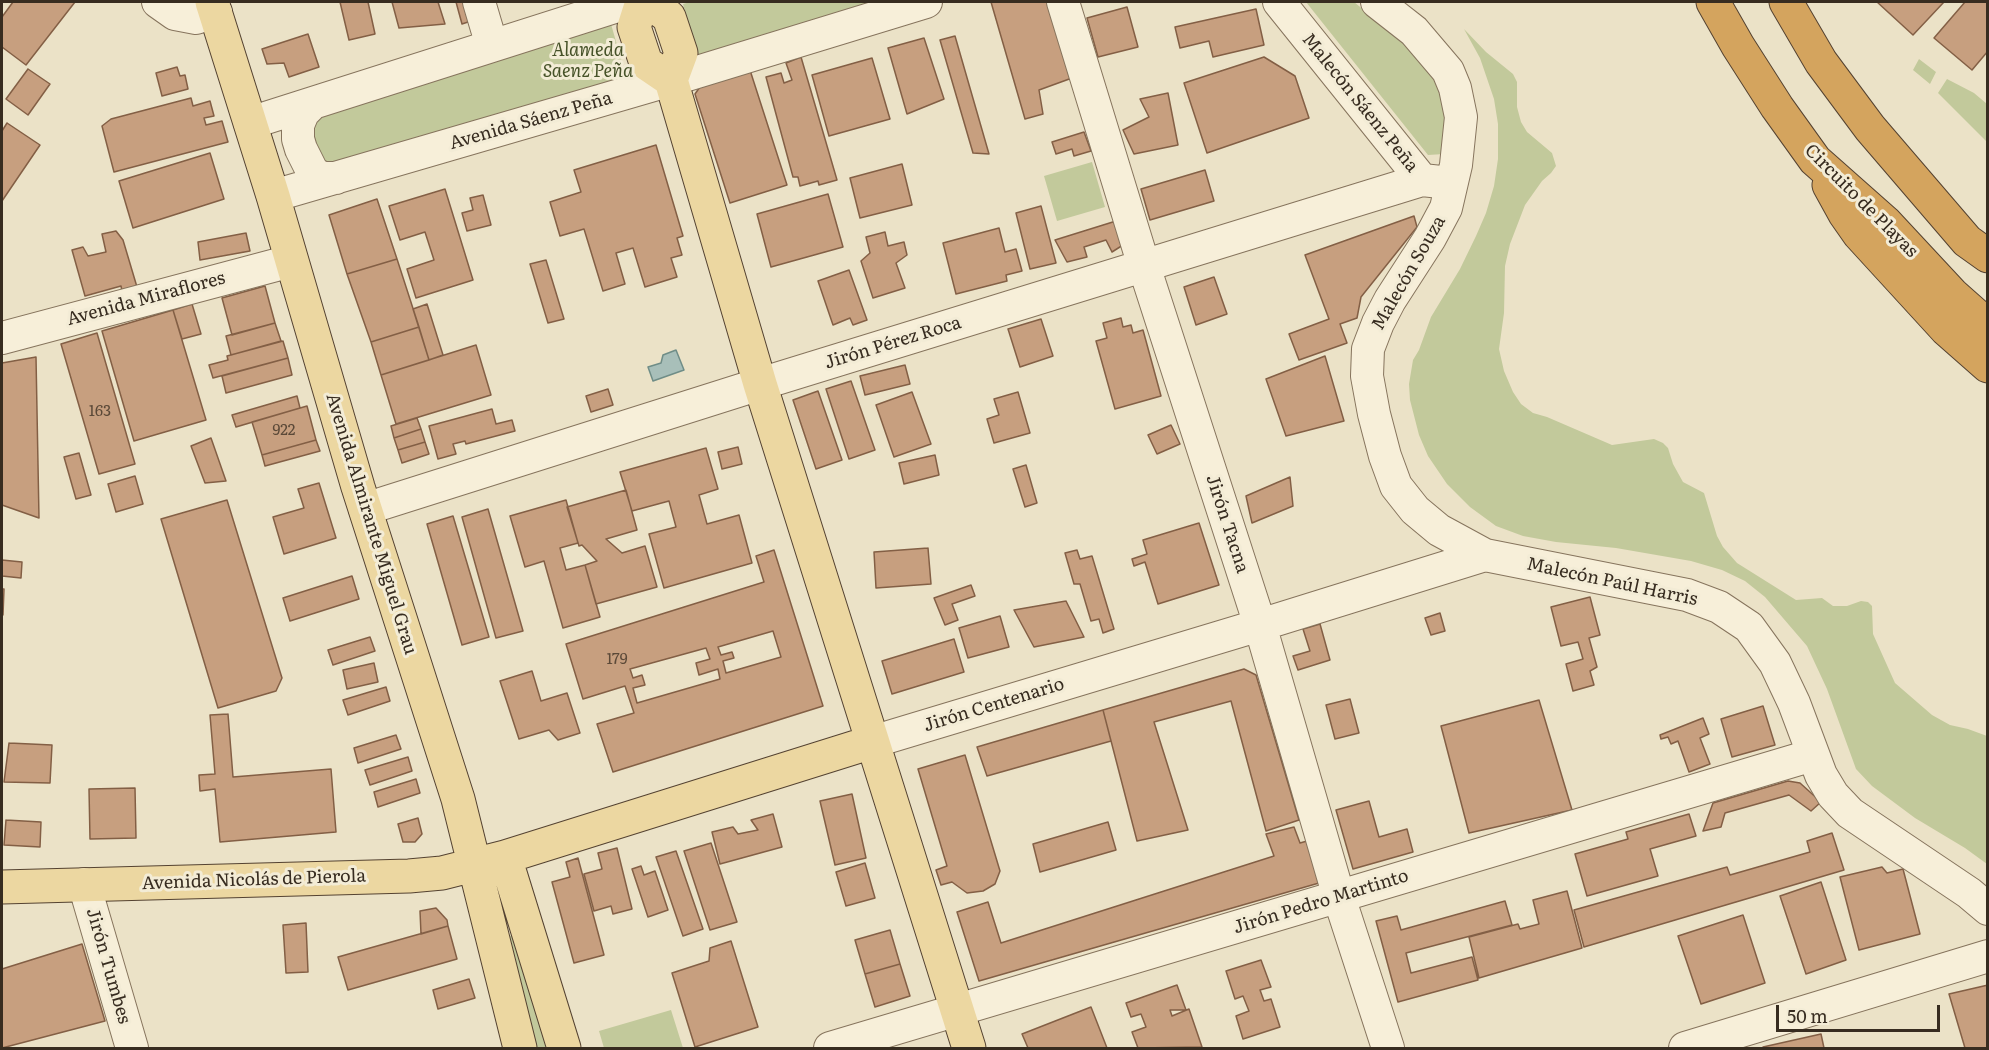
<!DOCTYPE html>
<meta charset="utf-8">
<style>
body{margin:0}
#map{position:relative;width:1989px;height:1050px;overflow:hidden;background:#ebe2c7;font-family:Literata,serif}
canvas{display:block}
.frame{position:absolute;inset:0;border:3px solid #372c20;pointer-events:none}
.scale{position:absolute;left:1776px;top:1005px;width:164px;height:27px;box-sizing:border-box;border:3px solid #372c20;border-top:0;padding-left:8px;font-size:18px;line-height:21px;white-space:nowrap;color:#372c20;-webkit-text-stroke:4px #f3ecd6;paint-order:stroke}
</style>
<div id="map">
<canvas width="1989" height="1050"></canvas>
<div class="frame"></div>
<div class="scale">50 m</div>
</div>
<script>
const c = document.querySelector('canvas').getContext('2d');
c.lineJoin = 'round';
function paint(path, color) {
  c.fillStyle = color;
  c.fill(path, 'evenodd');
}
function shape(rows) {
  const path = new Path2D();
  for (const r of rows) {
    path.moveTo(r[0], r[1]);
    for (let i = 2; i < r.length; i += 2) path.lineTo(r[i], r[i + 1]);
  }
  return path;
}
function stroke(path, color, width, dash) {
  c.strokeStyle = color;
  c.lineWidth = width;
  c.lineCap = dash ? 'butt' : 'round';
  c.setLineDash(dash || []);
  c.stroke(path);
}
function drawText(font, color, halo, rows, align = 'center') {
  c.font = font + ' Literata,serif';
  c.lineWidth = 6;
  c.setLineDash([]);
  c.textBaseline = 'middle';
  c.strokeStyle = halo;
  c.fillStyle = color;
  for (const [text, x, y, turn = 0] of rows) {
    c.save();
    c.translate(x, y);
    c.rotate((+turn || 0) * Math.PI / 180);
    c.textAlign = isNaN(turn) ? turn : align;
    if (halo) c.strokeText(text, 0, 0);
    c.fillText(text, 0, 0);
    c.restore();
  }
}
paint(shape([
 [690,2,881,2,698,56,683,4],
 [1306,2,1354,2,1401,40,1438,82,1450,127,1444,154,1428,155],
 [611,24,627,80,328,170,307,134,317,119],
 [1464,29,1486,52,1513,74,1517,82,1517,107,1521,122,1527,132,1552,153,1556,166,1551,173,1542,181,1525,205,1510,244,1505,266,1504,313,1499,349,1504,371,1513,392,1521,404,1533,413,1547,417,1612,445,1654,439,1663,443,1668,448,1673,464,1683,482,1704,493,1717,536,1723,547,1737,563,1796,600,1822,598,1833,606,1847,606,1861,601,1868,602,1872,606,1873,634,1895,683,1932,715,1950,725,1968,729,1987,736,1987,864,1965,848,1915,818,1872,786,1856,769,1827,689,1807,646,1765,597,1745,581,1722,570,1691,561,1616,548,1556,542,1523,536,1496,526,1470,507,1447,484,1428,456,1419,435,1410,400,1409,384,1413,360,1419,350,1431,317,1460,269,1476,236,1486,213,1494,186,1498,159,1498,124,1494,99,1480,58],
 [1919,59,1936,72,1930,84,1913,70],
 [1947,79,1974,93,1987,104,1987,142,1938,93],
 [1092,162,1105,207,1057,221,1044,176],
 [513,935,549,1048,537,1048,502,938],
 [671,1010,683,1048,604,1048,599,1031]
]), '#c2c99b');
const water = shape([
 [676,350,684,370,653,381,648,367,661,363,663,355,676,350]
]);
paint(water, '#a8bfb9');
stroke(water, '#6f8d87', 1.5);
const building = shape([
 [13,2,75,2,26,65,2,47,2,17,13,2],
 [340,2,368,2,375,34,349,40,340,2],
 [392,2,438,2,445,24,399,28,392,2],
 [456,2,472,2,477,19,462,24,456,2],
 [991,2,1053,2,1072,78,1039,90,1043,114,1025,119,991,2],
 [1877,2,1944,2,1913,35,1877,2],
 [1965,2,1988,2,1988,51,1972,70,1934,38,1965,2],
 [1127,7,1138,47,1098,57,1087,18,1127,7],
 [1256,9,1264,45,1213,57,1209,41,1180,48,1175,27,1256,9],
 [308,34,319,67,289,77,284,63,267,64,262,49,308,34],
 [955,36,989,154,973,153,940,40,955,36],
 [924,38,944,99,907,114,888,48,924,38],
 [801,57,837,180,819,185,818,181,800,186,798,177,793,177,766,77,781,73,784,83,792,80,786,63,801,57],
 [1264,57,1295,76,1309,118,1207,153,1184,83,1264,57],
 [872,58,890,119,829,136,812,75,872,58],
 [177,67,180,76,185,75,188,89,162,96,156,73,177,67],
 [749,67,787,185,730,203,695,94,704,81,749,67],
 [28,69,50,84,28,115,6,99,28,69],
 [1168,93,1178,145,1134,154,1123,130,1149,117,1140,99,1168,93],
 [191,98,193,106,210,101,214,116,204,118,206,125,222,121,228,142,114,172,102,126,111,119,191,98],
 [7,123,40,145,2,201,2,131,7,123],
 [1084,132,1091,151,1074,156,1072,149,1056,154,1052,142,1084,132],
 [656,145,683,236,677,238,682,255,671,258,677,277,645,287,633,248,616,253,625,284,603,291,584,229,560,236,550,202,581,192,574,170,656,145],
 [210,153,224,199,133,228,119,181,210,153],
 [902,164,912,205,860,218,850,178,902,164],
 [1205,170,1214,201,1150,220,1141,189,1205,170],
 [445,189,473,280,416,298,407,269,434,260,425,232,400,240,389,206,445,189],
 [828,194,843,247,771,267,757,214,828,194],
 [483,195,491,225,467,231,462,213,473,210,470,198,483,195],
 [377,199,397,259,347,274,329,215,377,199],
 [1041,206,1056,263,1030,269,1016,213,1041,206],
 [1414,216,1417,227,1361,297,1357,318,1340,324,1347,343,1299,360,1289,334,1329,319,1305,255,1414,216],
 [1116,221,1123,245,1112,252,1106,240,1084,247,1087,257,1067,262,1055,240,1116,221],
 [999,228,1005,252,1016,249,1022,271,1006,275,1007,281,956,294,943,243,999,228],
 [116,231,123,240,137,287,122,291,121,286,85,296,72,250,83,247,88,256,106,252,102,234,116,231],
 [885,232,888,246,904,242,907,255,896,263,905,288,873,298,861,261,870,253,866,237,885,232],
 [246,233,250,251,200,260,198,242,246,233],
 [397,259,419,327,371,342,347,274,397,259],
 [546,260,564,319,548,323,530,264,546,260],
 [849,270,867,320,853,325,850,318,833,325,818,281,849,270],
 [1214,277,1227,314,1196,325,1184,287,1214,277],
 [265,286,275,323,232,335,222,298,265,286],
 [192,304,201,334,182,339,173,310,192,304],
 [427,304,443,355,429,360,413,309,427,304],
 [173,310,206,420,134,441,102,331,173,310],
 [1121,318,1123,327,1131,325,1133,333,1143,330,1161,396,1115,409,1096,341,1107,338,1103,323,1121,318],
 [1041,319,1053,356,1020,367,1008,329,1041,319],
 [275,323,281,341,231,355,226,336,275,323],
 [419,327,429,360,381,375,371,342,419,327],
 [97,333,135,464,99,474,61,344,97,333],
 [283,341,288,358,213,378,209,365,228,360,227,356,283,341],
 [476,345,491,395,396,424,381,375,476,345],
 [1325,356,1344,421,1286,436,1266,379,1325,356],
 [36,357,39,518,2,505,2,363,36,357],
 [288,358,292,375,226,393,222,376,288,358],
 [905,365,910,384,865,395,860,376,905,365],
 [851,381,875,450,849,459,826,389,851,381],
 [608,389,613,405,591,412,586,396,608,389],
 [818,391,842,460,816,469,793,400,818,391],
 [912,392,931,444,894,457,876,405,912,392],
 [1018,392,1030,433,994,443,987,419,999,415,994,399,1018,392],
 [297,396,300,408,236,427,232,415,297,396],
 [307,406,316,440,262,455,252,422,307,406],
 [492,409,496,424,512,420,515,431,466,444,465,441,453,444,456,454,438,459,429,426,492,409],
 [417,418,421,429,394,438,391,426,417,418],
 [1171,425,1180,444,1157,454,1148,435,1171,425],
 [421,429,425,442,398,450,394,438,421,429],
 [211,438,226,481,205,483,191,446,211,438],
 [316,440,320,451,265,466,262,455,316,440],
 [425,442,429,454,402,463,398,450,425,442],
 [738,447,742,464,722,469,718,452,738,447],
 [706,448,718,489,699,495,707,524,739,515,752,563,664,588,649,534,676,527,669,501,632,511,620,472,706,448],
 [79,453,91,495,76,499,64,457,79,453],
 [935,455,939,475,904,484,899,463,935,455],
 [1026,465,1037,503,1025,507,1013,469,1026,465],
 [135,476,143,504,116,512,108,484,135,476],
 [1290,477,1293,506,1252,523,1246,496,1290,477],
 [319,483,336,538,284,554,273,517,304,508,298,489,319,483],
 [626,490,637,530,606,539,622,553,645,546,657,587,596,604,585,565,597,561,582,545,579,546,567,507,626,490],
 [227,500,282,678,276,691,218,708,161,519,227,500],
 [566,500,578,543,560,548,566,570,585,565,600,617,563,628,544,561,525,567,510,516,566,500],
 [488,509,523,631,496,638,462,517,488,509],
 [453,516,489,637,462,645,427,524,453,516],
 [1199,523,1219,585,1158,604,1145,562,1134,566,1132,559,1147,554,1143,540,1199,523],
 [928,548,931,584,876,588,874,552,928,548],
 [774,550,823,706,613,772,597,724,634,713,625,686,583,699,566,644,764,582,756,556,774,550],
 [773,631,781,657,726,673,723,661,734,658,732,652,721,655,718,647,773,631],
 [706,648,710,659,696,663,699,675,718,669,720,679,637,703,633,688,645,685,642,675,633,678,630,669,706,648],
 [1077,550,1080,559,1092,556,1114,629,1103,633,1099,619,1091,621,1080,584,1074,584,1065,553,1077,550],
 [2,560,22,562,21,578,2,576,2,560],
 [352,576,359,599,290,621,283,598,352,576],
 [971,585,975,596,952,604,958,620,945,625,934,598,971,585],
 [2,589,4,589,3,615,2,615,2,589],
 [1590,597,1600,635,1589,638,1597,667,1590,671,1594,685,1573,691,1566,664,1583,659,1578,642,1561,646,1551,607,1590,597],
 [1066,601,1084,637,1034,647,1014,610,1066,601],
 [1440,613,1445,631,1431,635,1425,618,1440,613],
 [1000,616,1009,647,968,658,959,628,1000,616],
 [1320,624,1330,660,1298,670,1293,656,1310,651,1303,629,1320,624],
 [370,637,375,651,333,665,328,650,370,637],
 [954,639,964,672,892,694,882,661,954,639],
 [374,663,378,682,347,689,343,670,374,663],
 [1244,669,1256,675,1299,820,1266,831,1231,701,1154,722,1188,830,1137,841,1103,710,1244,669],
 [532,671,541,701,567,693,580,733,558,740,549,730,519,739,500,681,532,671],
 [386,687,390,701,348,715,343,700,386,687],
 [1350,699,1359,733,1335,739,1326,705,1350,699],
 [1539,700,1572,810,1469,833,1441,726,1539,700],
 [1763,706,1775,745,1732,757,1721,719,1763,706],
 [1103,710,1111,741,987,776,977,747,1103,710],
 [228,714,233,777,331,769,336,832,220,842,215,789,200,791,199,775,215,774,210,715,228,714],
 [1703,718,1709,734,1700,738,1710,764,1689,772,1678,741,1671,744,1668,737,1661,739,1660,735,1703,718],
 [396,735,401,749,358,763,354,748,396,735],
 [9,743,52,745,50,783,4,782,9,743],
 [965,755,1000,871,995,884,983,891,967,893,952,882,941,885,936,870,947,866,918,769,965,755],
 [408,757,412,771,370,785,365,770,408,757],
 [416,779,420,793,378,807,374,792,416,779],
 [1788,781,1800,783,1821,802,1811,811,1789,795,1725,813,1721,827,1703,831,1713,803,1788,781],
 [135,788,136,838,90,839,89,789,135,788],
 [852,794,866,858,835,865,820,801,852,794],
 [1369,801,1379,837,1407,829,1413,852,1353,869,1336,810,1369,801],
 [773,814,782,847,720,864,712,832,733,827,738,834,758,830,751,820,773,814],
 [1689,814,1696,836,1650,849,1658,876,1587,896,1575,854,1628,839,1626,832,1689,814],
 [418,818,422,834,415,842,403,842,398,824,418,818],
 [6,820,41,822,40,847,4,845,6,820],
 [1108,822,1116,850,1040,872,1033,844,1108,822],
 [1294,827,1300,843,1307,841,1319,883,979,981,957,912,988,902,1001,943,1274,856,1266,834,1294,827],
 [1832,833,1844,870,1584,947,1574,910,1727,867,1730,875,1810,852,1807,841,1832,833],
 [711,843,737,922,710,930,684,851,711,843],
 [617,848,632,909,613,914,611,906,594,911,584,874,602,869,598,853,617,848],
 [676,851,703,929,683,936,656,857,676,851],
 [578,858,604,955,574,963,552,882,570,877,566,862,578,858],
 [865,863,875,898,846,906,836,872,865,863],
 [641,866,644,875,655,871,668,910,648,917,632,869,641,866],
 [1882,867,1887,873,1903,869,1920,934,1859,950,1840,877,1882,867],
 [1821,882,1846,960,1806,974,1780,896,1821,882],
 [1567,891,1582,948,1479,978,1469,937,1518,924,1520,929,1539,924,1533,900,1567,891],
 [1505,901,1512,925,1406,953,1411,973,1472,957,1478,980,1398,1002,1376,921,1397,916,1401,930,1505,901],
 [436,908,447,920,448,926,421,934,420,911,436,908],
 [1743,915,1765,983,1701,1004,1678,936,1743,915],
 [306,923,308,972,286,973,283,925,306,923],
 [448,926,457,959,348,990,338,957,448,926],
 [890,930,900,964,865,974,855,940,890,930],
 [731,941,758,1027,695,1047,672,973,709,961,710,948,731,941],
 [82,944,105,1021,2,1048,2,969,82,944],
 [1261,960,1271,987,1260,990,1264,1001,1271,999,1280,1027,1243,1039,1236,1016,1249,1011,1243,996,1235,999,1226,971,1261,960],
 [900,964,910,996,875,1007,865,974,900,964],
 [469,979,475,998,438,1009,433,990,469,979],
 [1177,985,1186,1010,1170,1010,1172,1016,1189,1009,1202,1047,1138,1048,1132,1032,1146,1027,1141,1014,1131,1017,1126,1003,1177,985],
 [1988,985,1988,1048,1965,1048,1949,994,1988,985],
 [1091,1007,1107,1048,1028,1048,1022,1034,1091,1007],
 [1821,1034,1824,1048,1764,1048,1763,1047,1821,1034]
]);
paint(building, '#c79f7f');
stroke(building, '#835f45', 1.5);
const minor = shape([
 [158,2,175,14,196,18,216,12],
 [479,2,492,46],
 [1063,2,1144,266,1260,625,1339,897,1388,1048],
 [1279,2,1422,180,1441,182],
 [1377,2,1414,31,1448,71,1455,88,1461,117,1456,165,1446,208,1430,238,1390,300,1378,323,1368,349,1367,376,1374,414,1385,456,1396,486,1415,510,1439,530,1485,555,1687,595,1719,607,1749,627,1775,663,1794,703,1821,775,1833,795,1850,813,1969,893,1988,909],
 [313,103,303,113,298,125,298,139,301,149,313,173,323,178,336,178],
 [250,123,630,2],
 [273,196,671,80,926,2],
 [2,338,291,261],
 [365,509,760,384,1422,180],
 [872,742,1260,625,1485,555],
 [84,884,132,1048],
 [830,1048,1813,755],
 [1685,1048,1988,956]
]);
const major = shape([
 [212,2,273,196,358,487,458,799,520,1048],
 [642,2,634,27,646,63,671,80,760,384,969,1048],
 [649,2,669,17,681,53,671,80],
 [505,857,564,1048],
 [2,887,409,876,442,873,505,857,872,742]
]);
const highway = shape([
 [1713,2,1738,46,1777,107,1815,160,1885,222,1952,294,1988,326],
 [1786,2,1821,62,1870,128,1967,241,1988,256],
 [1829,185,1845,214,1859,234,1946,329,1988,366]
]);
stroke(minor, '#86745d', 34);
stroke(major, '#544231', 35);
stroke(highway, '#544231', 35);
stroke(minor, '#f7efd9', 32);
stroke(major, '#ecd7a1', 33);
stroke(highway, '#d4a45e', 33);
drawText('15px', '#5b4938', null, [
 ["163",100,412],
 ["922",284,431],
 ["179",617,660]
]);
drawText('italic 18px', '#465228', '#f3ecd6', [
 ["Alameda",588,51],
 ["Saenz Peña",588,72]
]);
drawText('18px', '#372c20', '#f3ecd6', [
 ["Malecón Sáenz Peña",1360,103,51],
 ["Avenida Sáenz Peña",531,121,-16],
 ["Circuito de Playas",1861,201,45],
 ["Malecón Souza",1409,273,-60],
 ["Avenida Miraflores",146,299,-15],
 ["Jirón Pérez Roca",893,343,-17],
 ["Avenida Almirante Miguel Grau",371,524,73],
 ["Jirón Tacna",1227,524,72],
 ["Malecón Paúl Harris",1612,582,12],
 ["Jirón Centenario",994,705,-17],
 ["Avenida Nicolás de Pierola",254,880,-2],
 ["Jirón Pedro Martinto",1321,902,-17],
 ["Jirón Tumbes",108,966,74]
]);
</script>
